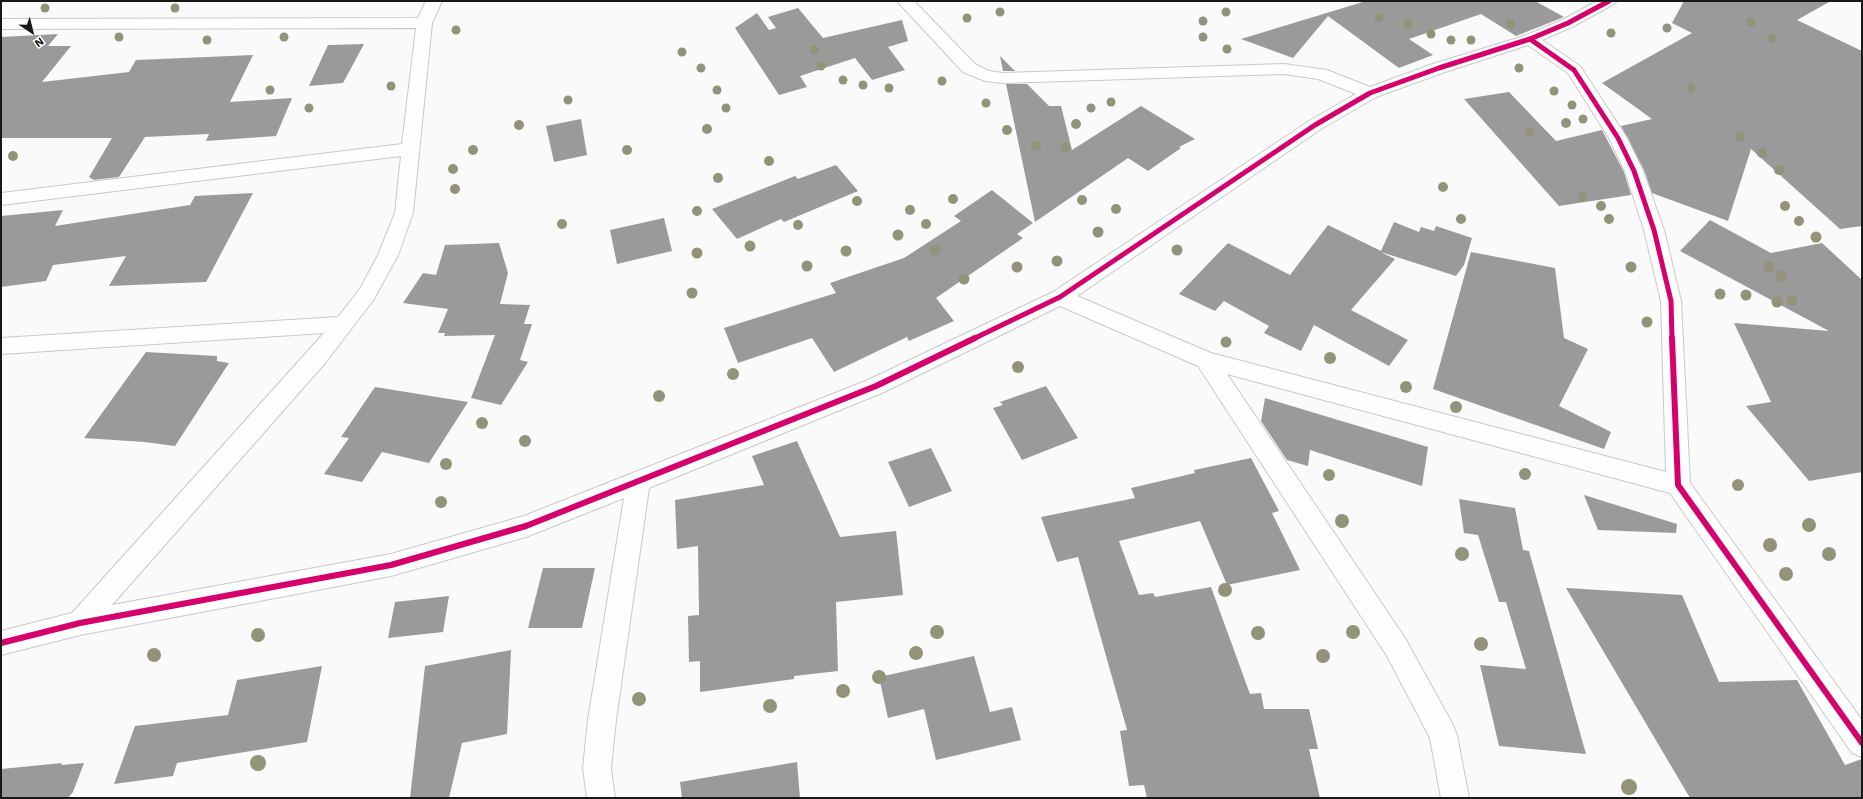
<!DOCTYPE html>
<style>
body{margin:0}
#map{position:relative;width:1863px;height:799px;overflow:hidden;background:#fbfafb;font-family:"Work Sans",sans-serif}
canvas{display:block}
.frame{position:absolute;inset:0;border:2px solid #191819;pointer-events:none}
.north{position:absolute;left:12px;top:12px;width:40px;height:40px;-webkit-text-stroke:3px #fff;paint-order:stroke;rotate:145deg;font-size:11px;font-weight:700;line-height:16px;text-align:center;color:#191819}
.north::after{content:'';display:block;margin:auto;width:14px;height:18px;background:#191819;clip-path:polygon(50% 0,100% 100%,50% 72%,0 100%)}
</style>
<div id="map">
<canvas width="1863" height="799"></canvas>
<div class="frame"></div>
<div class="north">N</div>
</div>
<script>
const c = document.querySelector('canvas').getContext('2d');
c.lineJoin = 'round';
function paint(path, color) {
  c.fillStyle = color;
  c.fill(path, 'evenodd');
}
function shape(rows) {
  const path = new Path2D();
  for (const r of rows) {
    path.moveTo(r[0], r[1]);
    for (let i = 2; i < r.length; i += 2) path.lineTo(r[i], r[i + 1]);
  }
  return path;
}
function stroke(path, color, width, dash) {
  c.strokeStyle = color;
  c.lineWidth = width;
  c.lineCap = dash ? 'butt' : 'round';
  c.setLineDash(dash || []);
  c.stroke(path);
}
paint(shape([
 [1366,1,1535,1,1564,17,1516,36,1481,14,1409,39,1433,55,1399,68,1328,16,1293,58,1241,39],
 [1684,1,1831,1,1797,20,1862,51,1862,226,1840,229,1751,149,1728,221,1652,193,1644,170,1621,126,1652,119,1602,83,1692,33,1672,23],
 [798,8,823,38,902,20,908,41,888,47,905,70,872,80,855,58,800,76,807,87,779,95,735,28,757,13,769,30,776,28,768,17],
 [58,34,48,46,71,46,42,82,129,72,136,60,253,55,230,102,292,98,276,136,206,141,209,134,145,137,119,177,94,180,89,177,112,138,1,138,1,37],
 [364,44,343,83,309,86,328,45],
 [1000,56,1015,71,1003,71],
 [1006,84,1027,84,1049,106,1061,106,1072,150,1141,106,1195,139,1179,147,1181,148,1148,171,1128,158,1035,222],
 [1509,92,1556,141,1602,130,1624,172,1631,195,1559,206,1464,99],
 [581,119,587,155,554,162,546,126],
 [836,165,858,191,784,222,781,219,737,239,712,209,795,176,798,179],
 [992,190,1033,223,1017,234,1023,238,936,298,954,321,909,341,907,337,834,372,812,338,738,363,724,328,836,293,830,283,904,258,961,221,954,216],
 [253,193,206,282,109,286,126,256,53,265,46,281,1,287,1,216,63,210,55,226,190,205,195,196],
 [664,218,672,251,617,264,610,230],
 [1710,220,1771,253,1822,243,1862,280,1862,472,1809,481,1746,406,1771,402,1734,323,1829,331,1680,251],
 [1394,222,1419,232,1421,227,1434,231,1436,226,1472,238,1464,265,1456,276,1381,252,1395,259,1351,310,1408,340,1389,366,1314,325,1301,351,1264,333,1269,326,1224,301,1215,311,1179,294,1228,243,1290,275,1328,225,1381,251],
 [499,243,508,273,500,304,530,305,524,324,532,324,520,360,528,362,501,405,471,398,495,335,444,336,445,333,438,333,448,309,403,303,423,273,436,275,445,245],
 [1471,252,1555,268,1564,338,1588,349,1559,406,1611,432,1604,449,1433,389],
 [146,352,217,356,217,361,229,363,175,446,144,442,84,438],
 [1046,386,1078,438,1022,460,993,408,1003,405,1000,402],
 [375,387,468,402,429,463,382,452,362,482,324,474,349,438,341,437],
 [1265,398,1428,447,1422,486,1310,450,1308,466,1287,460,1261,421],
 [797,441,840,537,896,531,903,595,836,602,838,671,794,676,794,679,700,692,700,661,689,662,688,616,699,615,698,546,677,549,675,500,764,485,752,456],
 [931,448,952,491,909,507,888,462],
 [1251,458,1279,511,1272,513,1300,570,1227,585,1200,521,1119,541,1139,595,1153,593,1155,597,1211,587,1250,694,1261,693,1264,709,1309,709,1318,749,1309,749,1320,798,1147,798,1144,785,1129,786,1120,731,1127,730,1078,557,1057,562,1041,517,1135,498,1131,488,1195,473,1194,470],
 [1584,495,1677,524,1676,533,1598,530],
 [1459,499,1515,508,1523,550,1529,551,1586,754,1499,746,1480,665,1526,669,1506,602,1499,602,1478,535,1464,533],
 [543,568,595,568,582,628,528,628],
 [1566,588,1682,595,1719,682,1797,680,1845,765,1862,759,1862,798,1690,798],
 [449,596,443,632,388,638,395,602],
 [511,650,507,734,462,743,449,798,410,798,425,666],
 [974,656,990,712,1012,707,1021,740,936,760,924,709,888,718,879,677],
 [322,666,307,742,177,763,173,776,114,784,135,726,228,715,237,680],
 [797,762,800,798,682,798,680,782],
 [62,763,61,765,84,763,73,792,68,798,1,798,1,769]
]), '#9b9a9b');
const minor = shape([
 [426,1,442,1,432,23,413,213,398,255,374,299,326,362,112,605,391,554,524,516,868,380,1053,292,1309,121,1356,94,1318,79,1284,74,1003,83,985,81,963,72,897,1,914,1,975,64,989,71,1003,73,1284,64,1327,70,1370,87,1433,64,1524,36,1562,20,1597,1,1617,1,1614,4,1574,26,1542,40,1580,66,1627,138,1643,171,1664,230,1681,301,1690,483,1862,720,1862,757,1852,753,1670,493,1227,374,1405,638,1453,725,1457,735,1469,798,1441,798,1430,738,1387,656,1198,366,1060,306,884,392,649,488,616,720,611,768,615,798,587,798,583,768,588,720,624,498,526,537,391,576,80,635,1,655,1,631,72,613,324,333,1,354,1,338,338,317,360,289,378,255,395,213,401,156,1,205,1,193,402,144,416,28,1,29,1,19,418,18,426,1],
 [1528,45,1568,73,1609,138,1625,171,1644,230,1661,301,1666,472,1211,353,1077,296,1321,129,1376,97,1445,72,1528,45]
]);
stroke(minor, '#cac9ca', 2);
paint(minor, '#fefefe');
stroke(shape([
 [1530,39,1574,70,1618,138,1634,171,1654,230,1671,301,1672,339],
 [973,339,1060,297,1315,125,1370,93,1439,68,1530,39,1568,23,1609,1]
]), '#d6006c', 5);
stroke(shape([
 [1672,338,1678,485,1862,743],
 [1,643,80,623,391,565,526,526,876,386,975,338]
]), '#d6006c', 6);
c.fillStyle = '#93937a';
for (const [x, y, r] of [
 [45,8,4.5],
 [175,8,4.5],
 [1000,12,4.5],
 [1226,12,4.5],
 [967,18,4.5],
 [1379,18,4.5],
 [1203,21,4.5],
 [1751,22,4.5],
 [1408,24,4.5],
 [1510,24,4.5],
 [1667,28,4.5],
 [456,30,4.5],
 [1611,33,4.5],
 [1431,34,4.5],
 [119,37,4.5],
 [284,37,4.5],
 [1203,37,4.5],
 [1772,38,4.5],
 [207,40,4.5],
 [1451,40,4.5],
 [1471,40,4.5],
 [36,42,4.5],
 [1227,49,4.5],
 [814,50,4.5],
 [682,52,4.5],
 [821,66,4.5],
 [701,68,4.5],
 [1519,68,4.5],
 [843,80,4.5],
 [942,81,4.5],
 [863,85,4.5],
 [391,86,4.5],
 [889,88,4.5],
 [1691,88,4.5],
 [270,90,4.5],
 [717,90,4.5],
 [1554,91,4.5],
 [568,100,4.5],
 [1111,102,4.5],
 [986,103,4.5],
 [1572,105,4.5],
 [309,108,4.5],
 [726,108,4.5],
 [1091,108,4.5],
 [1583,119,4.5],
 [1566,123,5],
 [1076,124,5],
 [519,125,5],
 [707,129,5],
 [1007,130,5],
 [1530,132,5],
 [1740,137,5],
 [1036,146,5],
 [1065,147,5],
 [473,150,5],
 [627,150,5],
 [1762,153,5],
 [13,156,5],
 [769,161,5],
 [453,169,5],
 [1779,170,5],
 [718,178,5],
 [1443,187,5],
 [455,189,5],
 [1582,197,5],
 [953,199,5],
 [1082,200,5],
 [857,201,5],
 [1601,206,5],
 [1785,206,5],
 [1116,209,5],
 [910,210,5],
 [697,211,5],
 [1461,219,5],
 [1609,219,5],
 [1799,221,5],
 [562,224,5],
 [926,224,5],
 [798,225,5],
 [1098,232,5.5],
 [898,235,5.5],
 [1816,237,5.5],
 [750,246,5.5],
 [935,250,5.5],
 [1177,250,5.5],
 [846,251,5.5],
 [697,253,5.5],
 [1057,261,5.5],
 [807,266,5.5],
 [1017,267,5.5],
 [1631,267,5.5],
 [1769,267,5.5],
 [1781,276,5.5],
 [964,279,5.5],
 [692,293,5.5],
 [1720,294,5.5],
 [1746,295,5.5],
 [1792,300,5.5],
 [1777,302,5.5],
 [1647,322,5.5],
 [1226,342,5.5],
 [1330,358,6],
 [1018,367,6],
 [733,374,6],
 [1406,387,6],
 [659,396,6],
 [1456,407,6],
 [482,423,6],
 [525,441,6],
 [446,464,6],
 [1525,474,6],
 [1329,475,6],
 [1738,485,6],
 [441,502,6],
 [1342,521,7],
 [1809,525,7],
 [1770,545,7],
 [1462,554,7],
 [1829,554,7],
 [1786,574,7],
 [1225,590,7],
 [937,632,7],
 [1353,632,7],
 [1258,633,7],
 [258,635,7],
 [1481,644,7],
 [916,653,7],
 [154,655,7],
 [1323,656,7],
 [879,677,7],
 [843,691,7],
 [639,699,7],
 [770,706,7],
 [258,763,8],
 [1629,787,8]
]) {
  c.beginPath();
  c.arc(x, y, r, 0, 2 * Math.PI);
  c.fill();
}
</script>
